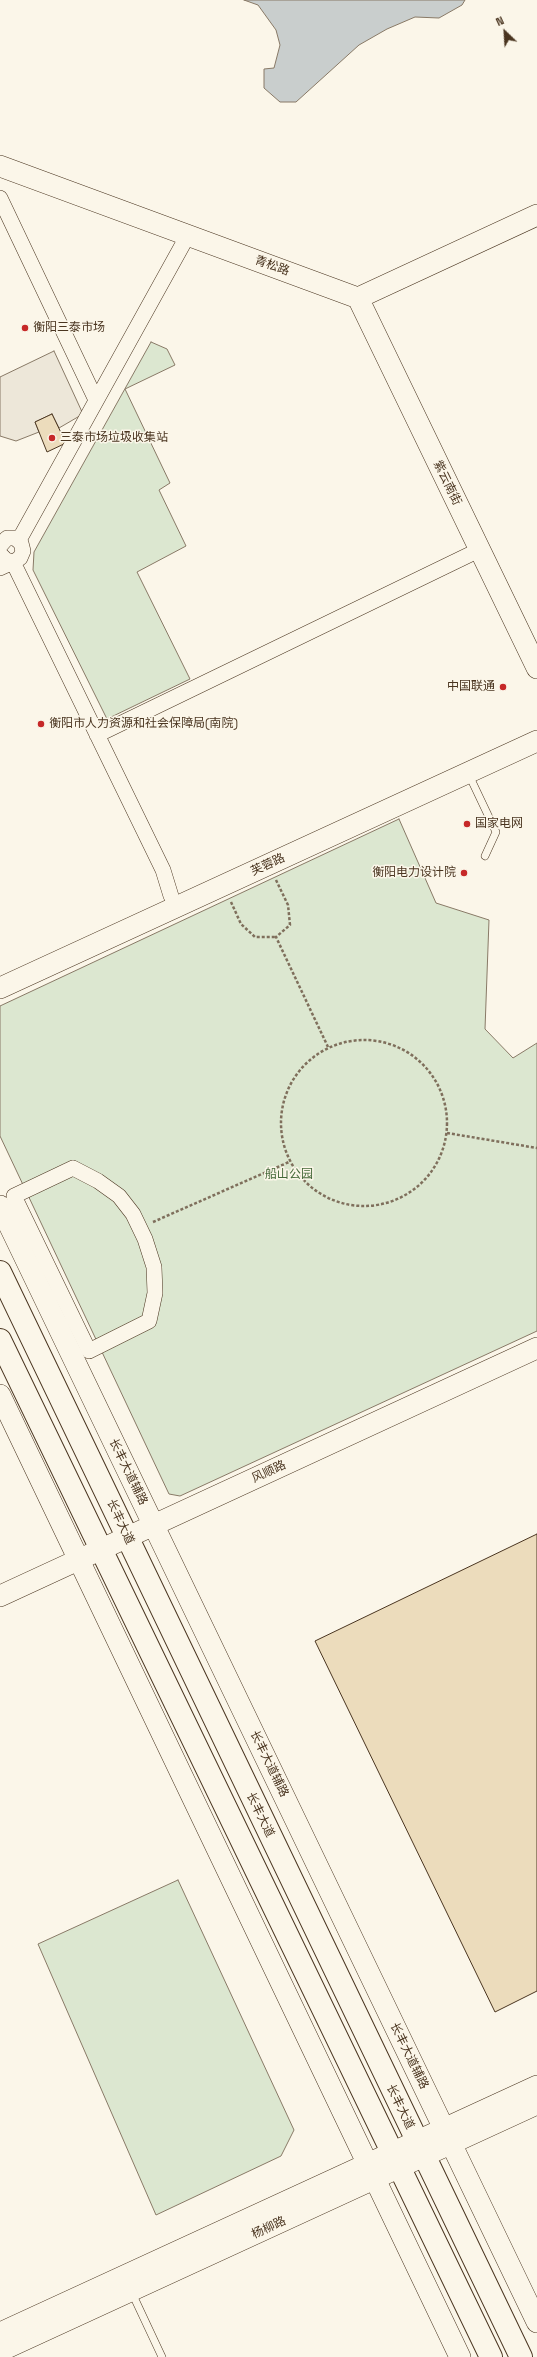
<!DOCTYPE html>
<meta charset="utf-8">
<style>
body{margin:0}
#map{position:relative;width:537px;height:2357px;overflow:hidden;background:#fbf6e9;font-family:"Space Grotesk",sans-serif}
canvas{display:block}
.north{position:absolute;left:485px;top:12px;width:40px;height:40px;-webkit-text-stroke:3px #fbf6e9;paint-order:stroke;rotate:335deg;font-size:11px;font-weight:700;line-height:16px;text-align:center;color:#4a3520}
.north::after{content:'';display:block;margin:auto;width:14px;height:18px;background:#4a3520;clip-path:polygon(50% 0,100% 100%,50% 72%,0 100%)}
</style>
<div id="map">
<canvas width="537" height="2357"></canvas>
<div class="north">N</div>
</div>
<script>
const c = document.querySelector('canvas').getContext('2d');
c.lineJoin = 'round';
function paint(path, color) {
  c.fillStyle = color;
  c.fill(path, 'evenodd');
}
function shape(rows) {
  const path = new Path2D();
  for (const r of rows) {
    if (r.length === 3) {
      path.moveTo(r[0] + r[2], r[1]);
      path.arc(r[0], r[1], r[2], 0, 2 * Math.PI);
      continue;
    }
    path.moveTo(r[0], r[1]);
    for (let i = 2; i < r.length; i += 2) path.lineTo(r[i], r[i + 1]);
  }
  return path;
}
function stroke(path, color, width, dash) {
  c.strokeStyle = color;
  c.lineWidth = width;
  c.lineCap = dash ? 'butt' : 'round';
  c.setLineDash(dash || []);
  c.stroke(path);
}
function drawText(font, color, halo, rows, align = 'center') {
  c.font = font + ' "Space Grotesk","Noto Sans SC",sans-serif';
  c.lineWidth = 3;
  c.setLineDash([]);
  c.textBaseline = 'middle';
  c.strokeStyle = halo;
  c.fillStyle = color;
  for (const [text, x, y, turn = 0] of rows) {
    c.save();
    c.translate(x, y);
    c.rotate((+turn || 0) * Math.PI / 180);
    c.textAlign = isNaN(turn) ? turn : align;
    if (halo) c.strokeText(text, 0, 0);
    c.fillText(text, 0, 0);
    c.restore();
  }
}
const green = shape([
 [151,342,167,349,175,365,125,389,170,483,159,490,186,546,137,572,190,679,107,719,33,570,34,552,151,342],
 [399,819,436,903,489,920,485,1029,513,1058,537,1043,537,1331,180,1496,169,1494,0,1136,0,1006,399,819],
 [178,1880,294,2130,281,2156,156,2215,38,1944,178,1880]
]);
paint(green, '#dce7d0');
stroke(green, '#887966', 1);
const parking = shape([
 [54,351,83,414,59,428,52,414,35,422,39,432,16,441,0,436,0,377,54,351]
]);
paint(parking, '#ede7d9');
stroke(parking, '#887966', 1);
const water = shape([
 [244,0,465,0,462,5,439,18,415,17,387,29,359,45,296,102,280,102,264,88,264,69,274,68,280,45,276,30,258,5,244,0]
]);
paint(water, '#c9cecd');
stroke(water, '#887966', 1);
const building = shape([
 [52,414,66,443,47,452,35,422,52,414],
 [537,1534,537,1991,495,2012,315,1641,537,1534]
]);
paint(building, '#ecdcbc');
stroke(building, '#4a3520', 1);
const lane = shape([
 [469,775,496,832,485,856],
 [132,2293,162,2357]
]);
const street = shape([
 [0,198,96,400],
 [19,540,188,235],
 [0,546,7,538,15,538,21,543,23,551,20,558,13,562,6,560,0,554],
 [0,568,13,562,163,870,171,896],
 [97,735,479,550],
 [73,1168,98,1181,119,1196,133,1214,145,1239,154,1267,155,1293,149,1321,89,1351,14,1196,73,1168]
]);
const secondary = shape([
 [0,166,358,298,537,215],
 [358,298,537,668],
 [0,988,537,741],
 [0,1206,537,2322],
 [0,1395,460,2357],
 [0,1596,537,1348],
 [0,2333,537,2086],
 [0,2351,537,2104]
]);
const primary = shape([
 [0,1272,521,2357],
 [0,1340,491,2357]
]);
stroke(lane, '#4a3520', 8);
stroke(street, '#4a3520', 16);
stroke(secondary, '#4a3520', 22);
stroke(primary, '#4a3520', 24);
stroke(shape([
 [276,880,288,905,290,925,276,937,328,1047],
 [231,902,241,924,255,937,276,937],
 [364,1123,83],
 [447,1133,537,1148],
 [153,1222,289,1162]
]), '#7f6f5c', 2.5, [3, 2]);
stroke(lane, '#fbf6e9', 7);
stroke(street, '#fbf6e9', 15);
stroke(secondary, '#fbf6e9', 21);
stroke(primary, '#fbf6e9', 22);
for (const [x, y, r, color] of [
 [25,328,4,"#c62828"],
 [52,438,4,"#c62828"],
 [503,687,4,"#c62828"],
 [41,724,4,"#c62828"],
 [467,824,4,"#c62828"],
 [464,873,4,"#c62828"]
]) {
  const dot = new Path2D();
  dot.arc(x, y, r, 0, 2 * Math.PI);
  c.fillStyle = color;
  c.fill(dot);
  stroke(dot, '#fbf6e9', 1.5);
}
drawText('12px', '#4a3520', '#fbf6e9', [
 ["青松路",272,266,20],
 ["紫云南街",447,483,64],
 ["芙蓉路",268,865,-25],
 ["长丰大道辅路",128,1472,64],
 ["风顺路",269,1472,-25],
 ["长丰大道",120,1522,65],
 ["长丰大道辅路",269,1764,64],
 ["长丰大道",260,1815,64],
 ["长丰大道辅路",409,2056,64],
 ["长丰大道",400,2107,64],
 ["杨柳路",269,2228,-25]
]);
drawText('12px', '#4a3520', '#fbf6e9', [
 ["衡阳三泰市场",33,328],
 ["三泰市场垃圾收集站",60,438],
 ["中国联通",495,687,"right"],
 ["衡阳市人力资源和社会保障局(南院)",49,724],
 ["国家电网",475,824],
 ["衡阳电力设计院",456,873,"right"]
], 'left');
drawText('12px', '#436837', '#fbf6e9', [
 ["船山公园",289,1175]
]);
</script>
